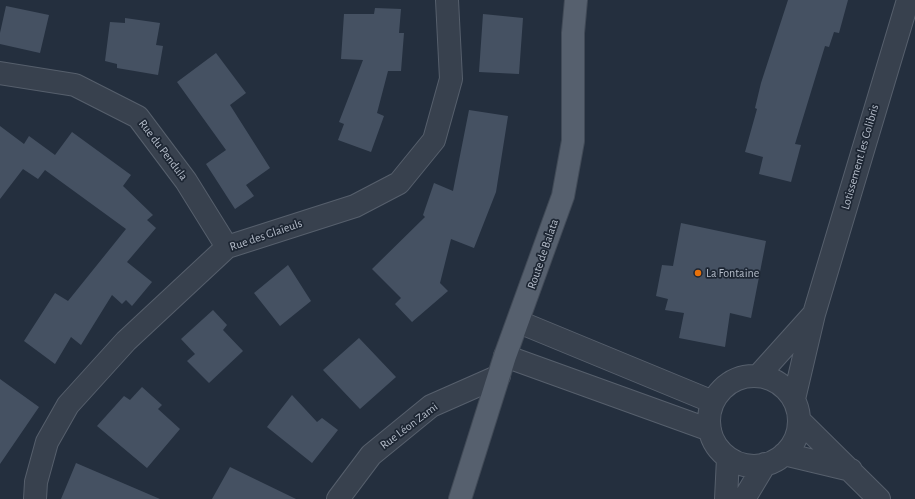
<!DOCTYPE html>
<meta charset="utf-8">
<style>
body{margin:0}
canvas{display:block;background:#242f3e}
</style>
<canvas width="915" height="499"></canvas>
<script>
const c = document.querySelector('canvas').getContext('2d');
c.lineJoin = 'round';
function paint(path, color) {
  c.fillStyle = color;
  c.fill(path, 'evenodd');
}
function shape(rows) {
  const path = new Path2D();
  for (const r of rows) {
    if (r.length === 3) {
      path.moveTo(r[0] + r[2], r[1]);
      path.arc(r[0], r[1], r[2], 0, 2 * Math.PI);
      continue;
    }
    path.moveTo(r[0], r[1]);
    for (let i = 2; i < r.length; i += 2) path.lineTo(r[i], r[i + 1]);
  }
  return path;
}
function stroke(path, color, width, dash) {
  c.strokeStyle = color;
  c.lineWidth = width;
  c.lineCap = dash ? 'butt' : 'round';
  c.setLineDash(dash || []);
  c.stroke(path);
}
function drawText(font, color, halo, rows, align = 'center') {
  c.font = font + ' "Alegreya Sans",sans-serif';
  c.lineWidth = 3.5;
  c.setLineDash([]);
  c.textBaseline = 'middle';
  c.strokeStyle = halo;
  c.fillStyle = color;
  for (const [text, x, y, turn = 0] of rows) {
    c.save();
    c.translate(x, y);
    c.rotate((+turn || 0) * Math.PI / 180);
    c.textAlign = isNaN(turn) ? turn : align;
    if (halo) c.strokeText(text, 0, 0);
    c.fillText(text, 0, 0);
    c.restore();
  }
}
paint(shape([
 [788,0,848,0,839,33,834,32,829,47,825,46,795,144,801,145,791,182,759,174,763,157,745,152,757,109,755,108,761,83],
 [6,6,49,15,40,53,0,44,0,33],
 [375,8,401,9,399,33,404,33,401,71,388,71,377,113,384,116,371,152,338,140,344,124,339,122,363,60,341,59,344,14,374,14],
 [483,14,523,18,519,74,479,72],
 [125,18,160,23,156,45,163,46,158,75,117,68,117,64,105,61,110,22,125,23],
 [216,53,246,93,230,105,270,168,246,185,254,196,235,209,206,164,226,150,177,82],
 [469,110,508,116,496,192,474,248,451,239,440,283,448,291,412,322,395,304,401,298,372,269,425,217,423,215,434,183,453,191],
 [0,126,24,144,29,136,55,155,72,132,131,175,123,186,153,215,147,220,156,228,127,262,152,282,132,306,126,300,122,304,112,295,81,345,71,337,55,364,24,341,55,293,68,301,126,229,45,170,38,179,23,169,0,199],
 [681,223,766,241,751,318,730,313,725,347,679,338,684,313,665,310,668,299,656,296,662,265,673,266],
 [288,265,311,301,280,326,254,293],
 [213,310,227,325,223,330,243,351,209,383,187,361,195,354,181,339],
 [359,338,396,377,360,409,323,370],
 [0,379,39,407,0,464],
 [142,387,162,405,158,409,180,429,147,468,97,426,124,396,130,400],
 [292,395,317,422,322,418,338,430,312,463,267,427],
 [76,463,160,499,61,499],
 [230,467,296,499,212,499]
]), '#455162');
const minor = shape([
 [0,73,75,85,138,117,186,181,227,247],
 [519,322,713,402],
 [505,356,710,430],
 [758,376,812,316],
 [754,421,45],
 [794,399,814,314,908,0],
 [799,420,879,499],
 [784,454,851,470],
 [35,499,36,482,47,442,68,405,126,341,227,247,355,206,399,183,434,140,451,79,447,0],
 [338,499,371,455,431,406,499,376],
 [726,499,728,458],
 [744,499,765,464]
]);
const major = shape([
 [460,499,505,356,563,196,573,141,573,33,576,0]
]);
stroke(minor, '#565f6c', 24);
stroke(major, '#414a57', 24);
stroke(minor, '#38414e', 22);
stroke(major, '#56606e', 22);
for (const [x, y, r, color] of [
 [698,273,4,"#e8710a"]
]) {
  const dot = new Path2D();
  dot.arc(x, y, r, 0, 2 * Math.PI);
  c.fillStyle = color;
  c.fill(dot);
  stroke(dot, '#1d2633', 1.5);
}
drawText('12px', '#b4bcc9', '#1d2633', [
 ["Rue du Pendula",163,150,53],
 ["Lotissement les Colibris",860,157,-74],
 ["Rue des Glaïeuls",266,235,-19],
 ["Route de Balata",543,254,-71],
 ["Rue Léon Zami",409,426,-37]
]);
drawText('12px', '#b4bcc9', '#1d2633', [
 ["La Fontaine",706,273]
], 'left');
</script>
